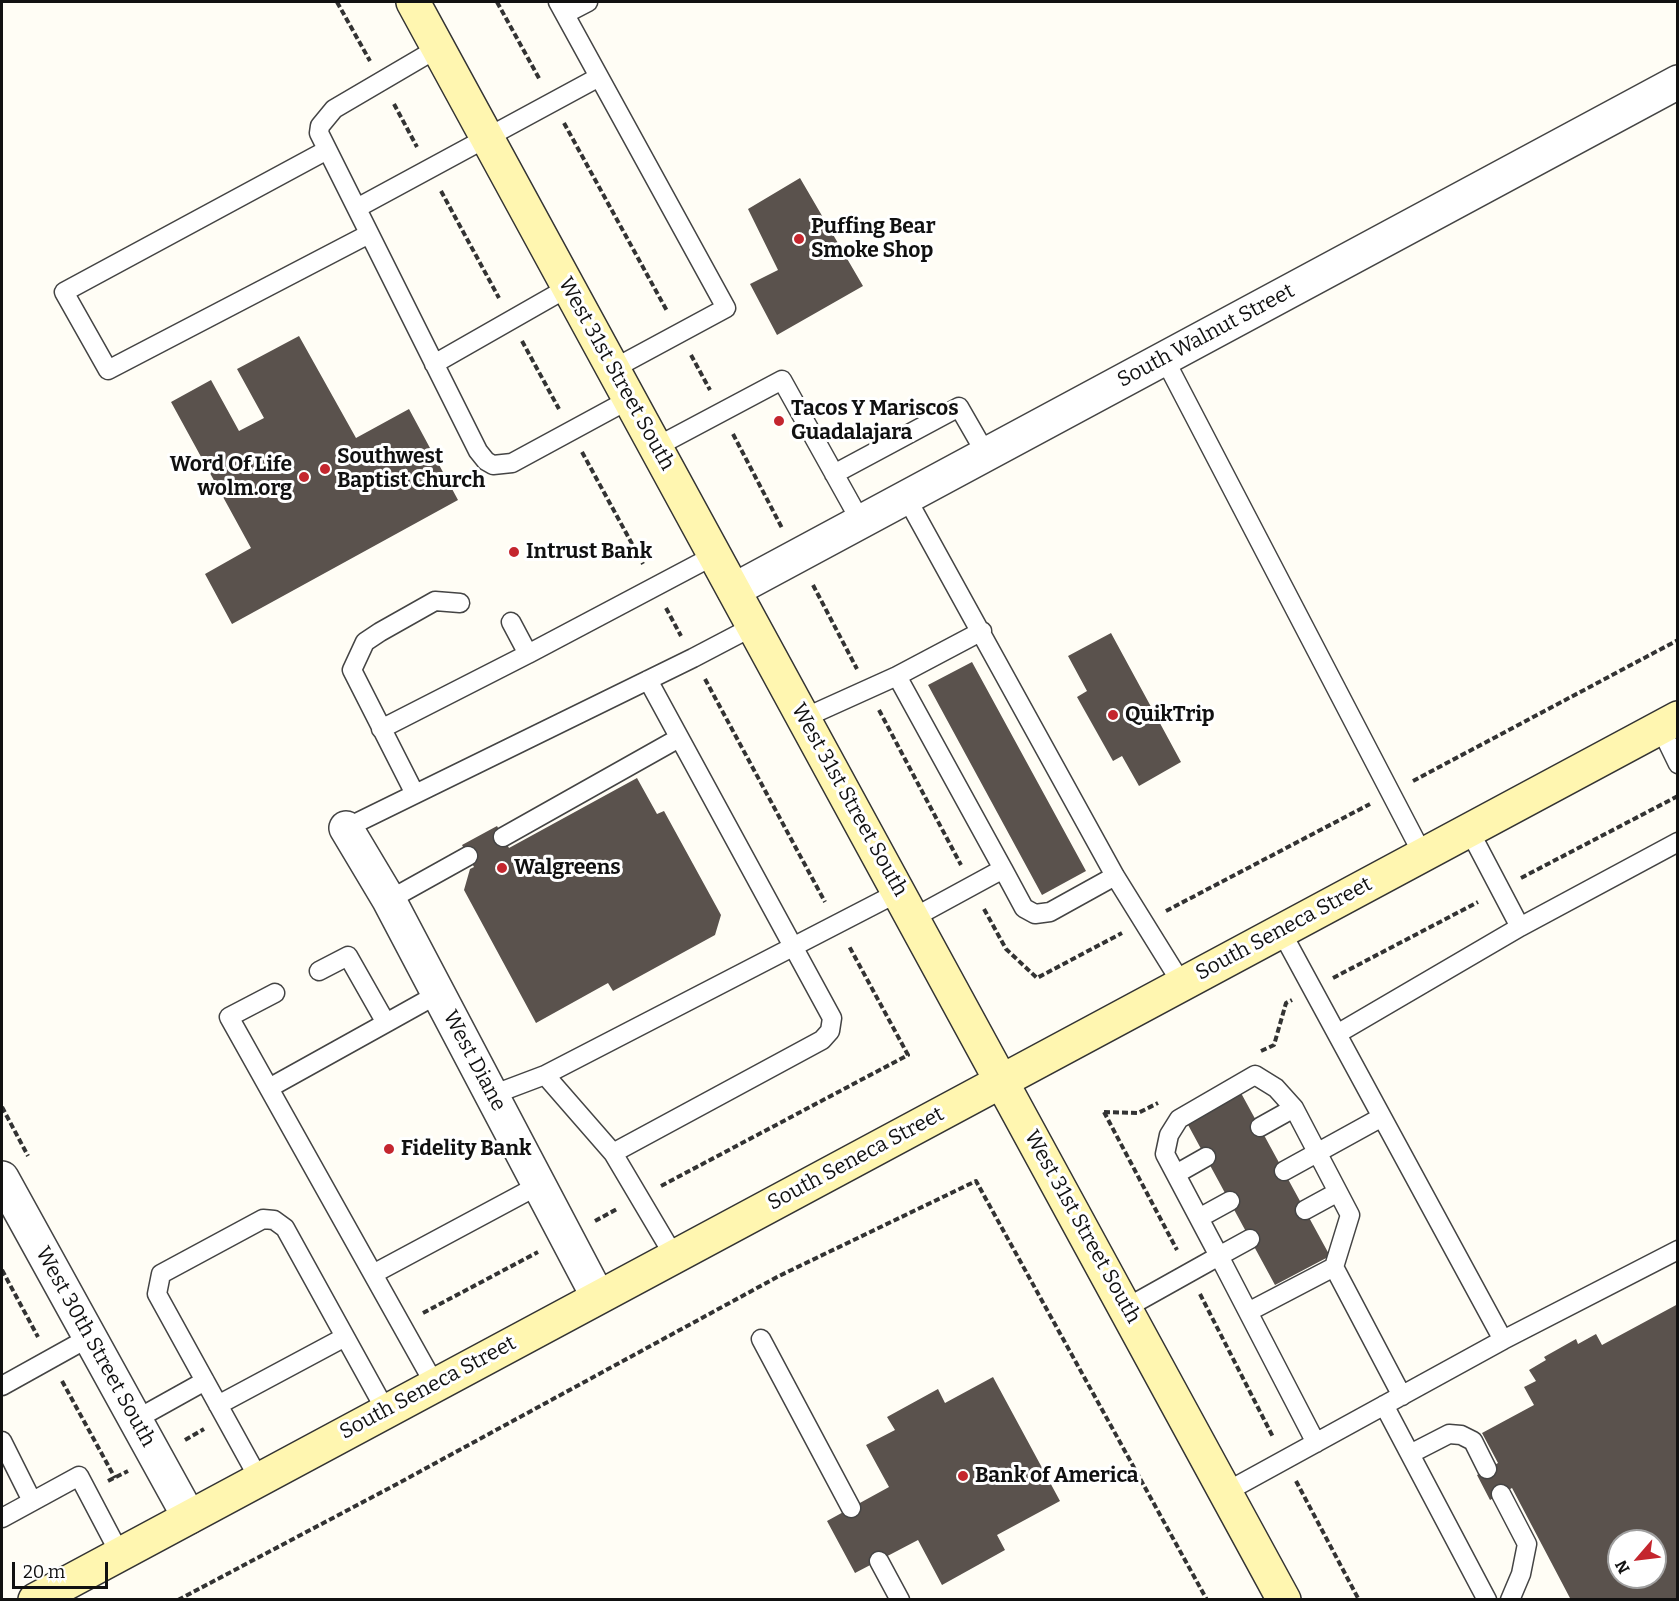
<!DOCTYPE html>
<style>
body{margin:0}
#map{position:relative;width:1679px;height:1601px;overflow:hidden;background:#fffdf5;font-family:Bitter,serif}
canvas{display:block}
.frame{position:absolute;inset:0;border:3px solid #111;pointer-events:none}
.north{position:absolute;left:1607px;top:1529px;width:60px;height:60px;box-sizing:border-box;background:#fff;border:2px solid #a0a0a0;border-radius:50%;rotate:242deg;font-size:16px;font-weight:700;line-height:24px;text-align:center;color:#111}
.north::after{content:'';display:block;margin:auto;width:21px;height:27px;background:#c4262e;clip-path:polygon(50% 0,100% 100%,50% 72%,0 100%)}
.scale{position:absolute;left:12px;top:1562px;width:96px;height:27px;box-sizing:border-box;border:3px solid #111;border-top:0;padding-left:8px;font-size:18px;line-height:21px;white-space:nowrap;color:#111;-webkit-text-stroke:4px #fff;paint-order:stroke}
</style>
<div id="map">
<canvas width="1679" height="1601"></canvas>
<div class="frame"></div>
<div class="north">N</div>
<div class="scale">20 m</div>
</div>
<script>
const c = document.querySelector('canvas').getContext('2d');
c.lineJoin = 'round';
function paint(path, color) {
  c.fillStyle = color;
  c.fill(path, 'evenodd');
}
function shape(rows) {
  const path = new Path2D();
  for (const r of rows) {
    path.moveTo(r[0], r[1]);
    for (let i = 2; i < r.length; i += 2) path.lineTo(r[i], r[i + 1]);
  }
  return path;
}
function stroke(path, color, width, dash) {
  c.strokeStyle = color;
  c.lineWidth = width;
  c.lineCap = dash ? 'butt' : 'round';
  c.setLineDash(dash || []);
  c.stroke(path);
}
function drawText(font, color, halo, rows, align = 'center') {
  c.font = font + ' Bitter,serif';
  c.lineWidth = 6;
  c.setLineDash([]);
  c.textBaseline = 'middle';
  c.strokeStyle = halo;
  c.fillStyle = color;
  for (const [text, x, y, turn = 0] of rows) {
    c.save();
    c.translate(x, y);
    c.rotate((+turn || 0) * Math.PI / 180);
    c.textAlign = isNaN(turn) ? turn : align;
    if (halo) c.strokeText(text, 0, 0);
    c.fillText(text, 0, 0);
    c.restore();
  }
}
paint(shape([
 [800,178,863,286,777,335,750,284,778,270,748,209],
 [299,336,356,438,409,409,458,500,232,624,205,574,251,548,171,402,211,380,239,431,264,418,237,369],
 [1111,633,1181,762,1139,786,1122,756,1113,761,1077,697,1087,691,1068,656],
 [972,662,1086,871,1042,895,928,685],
 [637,778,657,814,664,811,721,915,715,935,613,991,608,983,536,1023,464,890,470,869,474,867,462,845,497,826,509,848],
 [1241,1093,1330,1256,1275,1285,1187,1123],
 [1678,1304,1678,1600,1571,1600,1512,1488,1490,1500,1477,1475,1498,1463,1482,1433,1534,1405,1524,1387,1536,1381,1529,1370,1546,1360,1544,1357,1576,1339,1578,1344,1596,1334,1602,1345],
 [1619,1541,1655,1541,1655,1577,1619,1577],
 [993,1377,1060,1501,997,1535,1005,1550,942,1585,918,1540,855,1573,827,1521,889,1487,866,1445,895,1430,887,1417,938,1389,945,1403]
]), '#5a524d');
const lane = shape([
 [558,2,726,308,613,369],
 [565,14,588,2],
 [438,48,334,109,320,126,319,133,478,451,486,461,493,465,512,463,630,399],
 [327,150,64,292,108,370,369,234],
 [357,208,599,77],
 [1164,358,1423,855],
 [434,364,569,287],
 [656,447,782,380,861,522],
 [834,474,959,407,986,454],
 [906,497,1115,876,1182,984],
 [528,654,715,555],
 [897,676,982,631],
 [804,718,897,676,1003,869,913,918],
 [1660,727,1678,764],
 [381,729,528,654,511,622],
 [415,794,352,670,365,642,380,632,435,601,460,603],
 [346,828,693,658,754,626],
 [1469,830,1520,927,1678,842],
 [503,837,679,738],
 [1003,869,1024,908,1035,914,1050,912,1115,876],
 [389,900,468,856],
 [319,971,348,956,386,1023,438,994],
 [275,993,229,1017,435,1385],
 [1337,1034,1520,927],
 [545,1075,613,1153,674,1256],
 [269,1088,386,1023],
 [492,1095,545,1075,899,892],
 [1260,1127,1294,1108],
 [613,1153,822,1040,830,1031,832,1018,648,680],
 [1284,1171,1382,1117],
 [1176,1174,1206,1157],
 [1305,1210,1338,1192],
 [1199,1218,1230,1201],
 [1250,1239,1219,1256,1165,1154,1169,1135,1179,1119,1255,1075,1276,1088,1294,1108,1350,1215,1334,1267,1402,1396],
 [373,1274,539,1185],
 [1126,1308,1219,1256,1316,1443],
 [1248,1312,1334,1267],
 [761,1339,851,1508],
 [1503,1340,1678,1250],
 [2,1386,90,1337],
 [218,1405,345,1337],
 [1384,1405,1487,1600],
 [135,1420,205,1381],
 [2,1441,32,1501],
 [1410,1454,1449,1434,1461,1435,1473,1441,1487,1469],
 [259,1479,157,1294,161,1274,263,1219,274,1220,285,1228,386,1411],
 [1226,1492,1503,1340,1281,931],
 [1501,1494,1527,1544,1521,1574,1510,1600],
 [2,1518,79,1476,120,1554],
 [879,1561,900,1600]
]);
const street = shape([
 [734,590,1678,82],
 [346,828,389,900,598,1297],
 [2,1178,189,1517]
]);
const secondary = shape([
 [413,2,1284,1600],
 [35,1600,1678,718]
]);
stroke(lane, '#444', 21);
stroke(street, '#444', 36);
stroke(secondary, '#333', 36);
stroke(shape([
 [337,2,370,61],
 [497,2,540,80],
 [394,104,417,147],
 [564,123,667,311],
 [441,191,499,298],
 [522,341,559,409],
 [691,355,710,390],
 [733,434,782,528],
 [582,452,643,564],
 [813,585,857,669],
 [666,608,681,636],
 [705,679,825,902],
 [879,710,961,865],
 [1413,781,1678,640],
 [1521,878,1678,796],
 [984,909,1006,949,1037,978,1122,933],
 [1166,911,1370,804],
 [1333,978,1478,902],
 [1261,1051,1274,1045,1286,1003,1292,1000],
 [2,1107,28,1156],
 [1104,1112,1138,1113,1158,1103],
 [1104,1112,1177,1250],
 [661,1186,908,1055,849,946],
 [595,1221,617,1209],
 [2,1270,38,1337],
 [1200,1294,1273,1437],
 [423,1313,538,1252],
 [62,1381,115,1478],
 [185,1440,204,1429],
 [108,1481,128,1471],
 [1296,1481,1359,1600],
 [178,1600,397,1484,779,1276,976,1181,1207,1600]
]), '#333', 4, [6, 3]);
stroke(lane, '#fff', 18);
stroke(street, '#fff', 33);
stroke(secondary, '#fff6b0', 33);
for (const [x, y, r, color] of [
 [799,239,6,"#c4262e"],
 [779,421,6,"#c4262e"],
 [325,469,6,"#c4262e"],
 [304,477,6,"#c4262e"],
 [514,552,6,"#c4262e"],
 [1113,715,6,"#c4262e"],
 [502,868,6,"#c4262e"],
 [389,1149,6,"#c4262e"],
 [963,1476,6,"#c4262e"]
]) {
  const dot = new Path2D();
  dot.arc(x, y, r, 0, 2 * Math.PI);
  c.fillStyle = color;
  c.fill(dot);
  stroke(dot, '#fff', 2);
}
drawText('bold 21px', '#111', '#fff', [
 ["Puffing Bear",811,227],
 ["Smoke Shop",811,251],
 ["Tacos Y Mariscos",791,409],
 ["Guadalajara",791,433],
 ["Southwest",337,457],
 ["Baptist Church",337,481],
 ["Word Of Life",292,465,"right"],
 ["wolm.org",292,489,"right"],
 ["Intrust Bank",526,552],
 ["QuikTrip",1125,715],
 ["Walgreens",514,868],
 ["Fidelity Bank",401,1149],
 ["Bank of America",975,1476]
], 'left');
drawText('21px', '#111', '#fff', [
 ["South Walnut Street",1206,336,-28],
 ["West 31st Street South",616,374,61],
 ["West 31st Street South",849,800,61],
 ["South Seneca Street",1284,929,-28],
 ["West Diane",474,1061,62],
 ["South Seneca Street",856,1159,-28],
 ["West 31st Street South",1082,1227,61],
 ["West 30th Street South",95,1347,61],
 ["South Seneca Street",428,1388,-28]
]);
</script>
